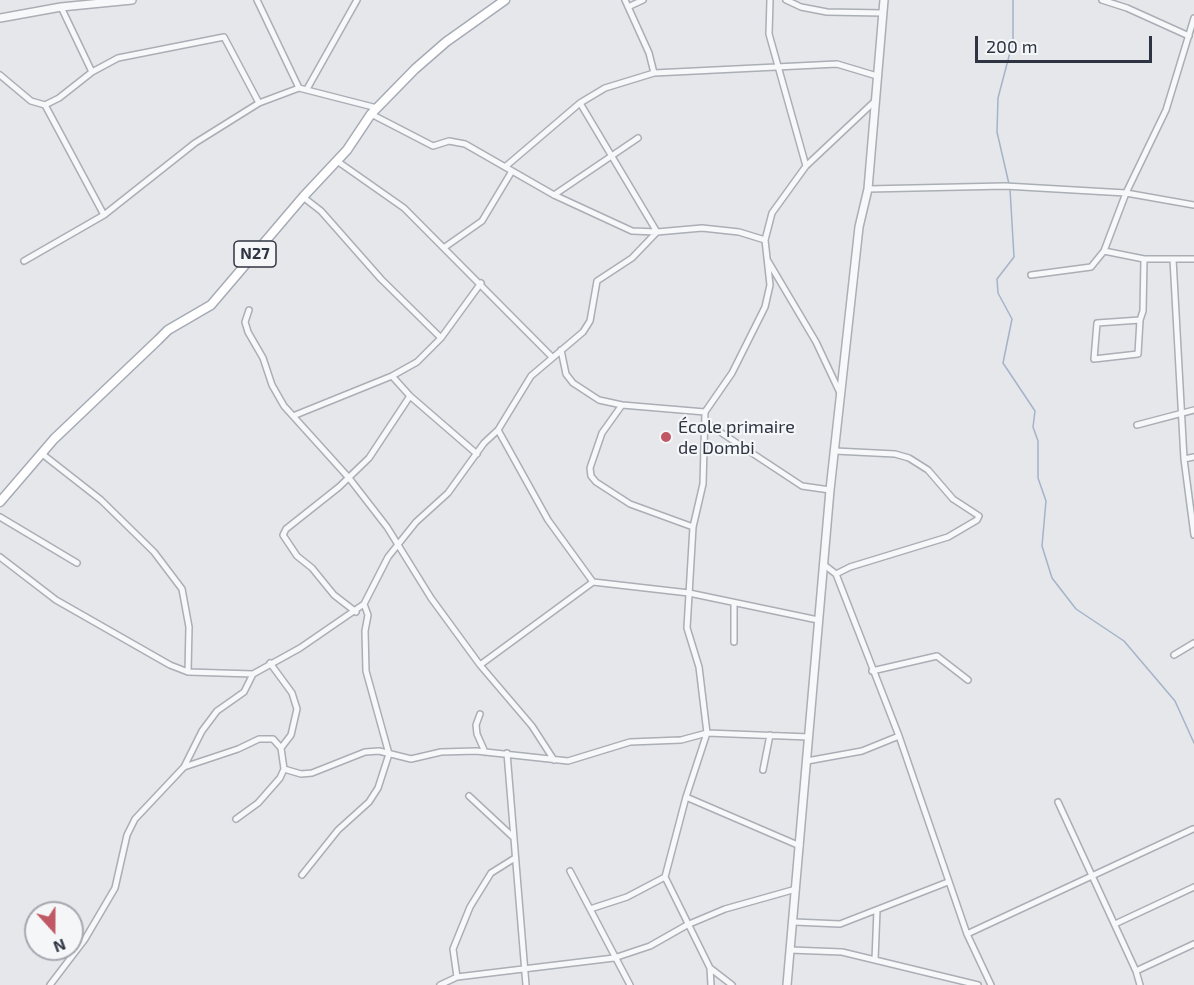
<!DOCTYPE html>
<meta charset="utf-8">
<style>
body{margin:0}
#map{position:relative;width:1194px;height:985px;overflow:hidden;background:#e5e7eb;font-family:"Exo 2",sans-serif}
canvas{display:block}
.north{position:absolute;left:24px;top:901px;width:60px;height:60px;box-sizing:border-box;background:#f4f6f8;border:2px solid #a5a8af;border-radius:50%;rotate:159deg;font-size:16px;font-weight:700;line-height:24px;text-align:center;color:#2e3442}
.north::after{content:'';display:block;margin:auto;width:21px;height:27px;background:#c15865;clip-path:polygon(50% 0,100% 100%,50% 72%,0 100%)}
.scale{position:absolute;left:975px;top:36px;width:177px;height:27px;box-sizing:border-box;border:3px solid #2e3442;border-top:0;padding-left:8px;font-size:18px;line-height:21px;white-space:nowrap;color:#2e3442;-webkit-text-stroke:4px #f4f6f8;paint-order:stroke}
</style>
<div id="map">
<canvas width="1194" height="985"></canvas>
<div class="north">N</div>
<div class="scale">200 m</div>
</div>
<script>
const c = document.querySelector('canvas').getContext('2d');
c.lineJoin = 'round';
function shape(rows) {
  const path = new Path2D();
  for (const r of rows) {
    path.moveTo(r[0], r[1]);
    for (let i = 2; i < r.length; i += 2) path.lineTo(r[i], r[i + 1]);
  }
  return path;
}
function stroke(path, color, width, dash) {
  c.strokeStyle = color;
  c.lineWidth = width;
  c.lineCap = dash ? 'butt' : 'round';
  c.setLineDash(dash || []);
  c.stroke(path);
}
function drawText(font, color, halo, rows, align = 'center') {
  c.font = font + ' "Exo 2",sans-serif';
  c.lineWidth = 4.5;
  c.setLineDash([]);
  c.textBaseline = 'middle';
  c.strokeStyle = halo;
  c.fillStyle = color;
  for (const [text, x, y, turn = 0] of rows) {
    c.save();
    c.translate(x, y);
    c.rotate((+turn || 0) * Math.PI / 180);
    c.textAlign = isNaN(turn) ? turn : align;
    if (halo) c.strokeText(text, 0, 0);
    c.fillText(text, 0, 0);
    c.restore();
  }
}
stroke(shape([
 [1009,184,997,132,998,98,1013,41,1013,0],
 [1010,189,1014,257,997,279,998,293,1012,319,1003,363,1035,411,1033,427,1038,441,1038,478,1046,501,1042,546,1052,578,1076,609,1124,641,1175,701,1194,743]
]), '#a4b3c7', 1.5);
const minor = shape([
 [257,0,299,88,377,108],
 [625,0,649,53,654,73],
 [770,0,769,34,806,166],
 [786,0,801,7,827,12,883,13],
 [1102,0,1127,8,1189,36],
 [61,7,92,72],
 [628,7,643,0],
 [0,75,31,101,45,105,59,98,92,72,118,58,224,37,259,103],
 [307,89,357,0],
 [45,105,104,215],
 [371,114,433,146,449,141,465,144,554,195,632,231,657,232,702,228,739,232,765,240],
 [337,161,404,208,552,357],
 [505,167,580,103,605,88,654,73,837,64,877,76],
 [868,189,1005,186,1126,193,1194,205],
 [554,195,638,138],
 [303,197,321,211,381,279,441,338],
 [445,247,482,221,512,171],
 [1104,251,1144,259,1194,259],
 [1173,259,1184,459,1194,535],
 [24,261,104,215,195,143,259,103,299,88],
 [768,261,816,342,841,395],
 [1031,275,1091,267,1104,251,1126,193,1166,110,1194,18],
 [249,310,245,322,248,332,263,358,272,385,284,406,349,478,387,527,431,598,480,665,532,726,554,760],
 [1140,320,1138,354,1094,359,1097,323,1140,320,1143,311,1144,259],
 [561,350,566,374,573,383,599,400,622,405],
 [392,376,410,396,477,454],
 [293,416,392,376,417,362,441,338,481,283],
 [705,422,802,486,830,490],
 [1137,425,1194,410],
 [498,430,548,520,593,582],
 [835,451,895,454,909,458,928,470,953,499,979,516,977,520,948,537,850,567,836,574],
 [41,453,101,500,154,552,182,589,189,627,188,672],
 [1184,459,1194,457],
 [0,517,77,563],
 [693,527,630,504,596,482,591,476,590,468,602,433,622,405,705,412],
 [0,557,56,600,170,665,188,672,253,674],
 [823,564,836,574,899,736,967,934,991,985],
 [734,603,734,642],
 [356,612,334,595,312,568,297,556,283,535,286,529,339,487,369,458,410,396],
 [1174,655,1194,643],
 [270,663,292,693,297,709,291,735,281,748],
 [480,665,593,582,689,593,818,620],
 [872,671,937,656,968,680],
 [480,714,476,725,477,734,485,752],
 [507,753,526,985],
 [807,761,862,751,899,736],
 [184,767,238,749,259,739,273,739,281,748,284,769,280,778,258,803,236,819],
 [284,769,301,774,312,773,365,752,379,751,411,759,441,752,476,751,568,761,630,742,681,740,707,733,809,737],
 [763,770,770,735],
 [469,796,513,837],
 [686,797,800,846],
 [1058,802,1136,971,1140,985],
 [570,871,630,985],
 [302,875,338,830,369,802,378,788,389,754,366,671,365,631,368,615,364,604],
 [590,909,627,897,665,877],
 [794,922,840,924,948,882],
 [1115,924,1194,887],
 [967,934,1193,829],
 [790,950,842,952,978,985],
 [875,960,877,910],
 [710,968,732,985],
 [1136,971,1194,944],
 [457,977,453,949,470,907,491,873,515,858],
 [50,985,85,939,115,888,127,835,135,819,184,767,202,731,217,711,244,692,253,674,300,648,364,604,388,557,416,522,448,493,484,443,498,430,531,376,583,332,590,321,597,281,632,258,657,232,580,103],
 [440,985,457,977,614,958,650,946,687,925,725,909,796,889],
 [711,985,710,968,665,877,686,797,707,733,699,667,687,628,693,527,703,484,705,412,732,373,765,307,770,285,765,240,772,213,806,166,875,101]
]);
const tertiary = shape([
 [0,18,61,7,132,0],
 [787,985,830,490,859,227,868,189,884,0]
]);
const primary = shape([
 [0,502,54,439,158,340,168,330,211,305,303,197,347,150,371,114,415,69,446,42,505,0]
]);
stroke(minor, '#aaaeb5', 8);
stroke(tertiary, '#aaaeb5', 10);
stroke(primary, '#a5abb5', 11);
stroke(minor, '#f7f8f9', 5);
stroke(tertiary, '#f7f8f9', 7);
stroke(primary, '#fff', 8);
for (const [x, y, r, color] of [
 [666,437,6,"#c15865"]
]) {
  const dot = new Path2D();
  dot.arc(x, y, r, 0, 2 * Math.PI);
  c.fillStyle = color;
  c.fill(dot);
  stroke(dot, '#f4f6f8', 2);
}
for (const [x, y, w] of [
 [255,254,42]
]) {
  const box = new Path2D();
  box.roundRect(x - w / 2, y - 13, w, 26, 4.5);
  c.fillStyle = '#f4f6f8';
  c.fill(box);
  stroke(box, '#2e3442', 1.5);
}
drawText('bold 16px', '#2e3442', null, [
 ["N27",255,254]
]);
drawText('18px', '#2e3442', '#f4f6f8', [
 ["École primaire",678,427],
 ["de Dombi",678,448]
], 'left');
</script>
